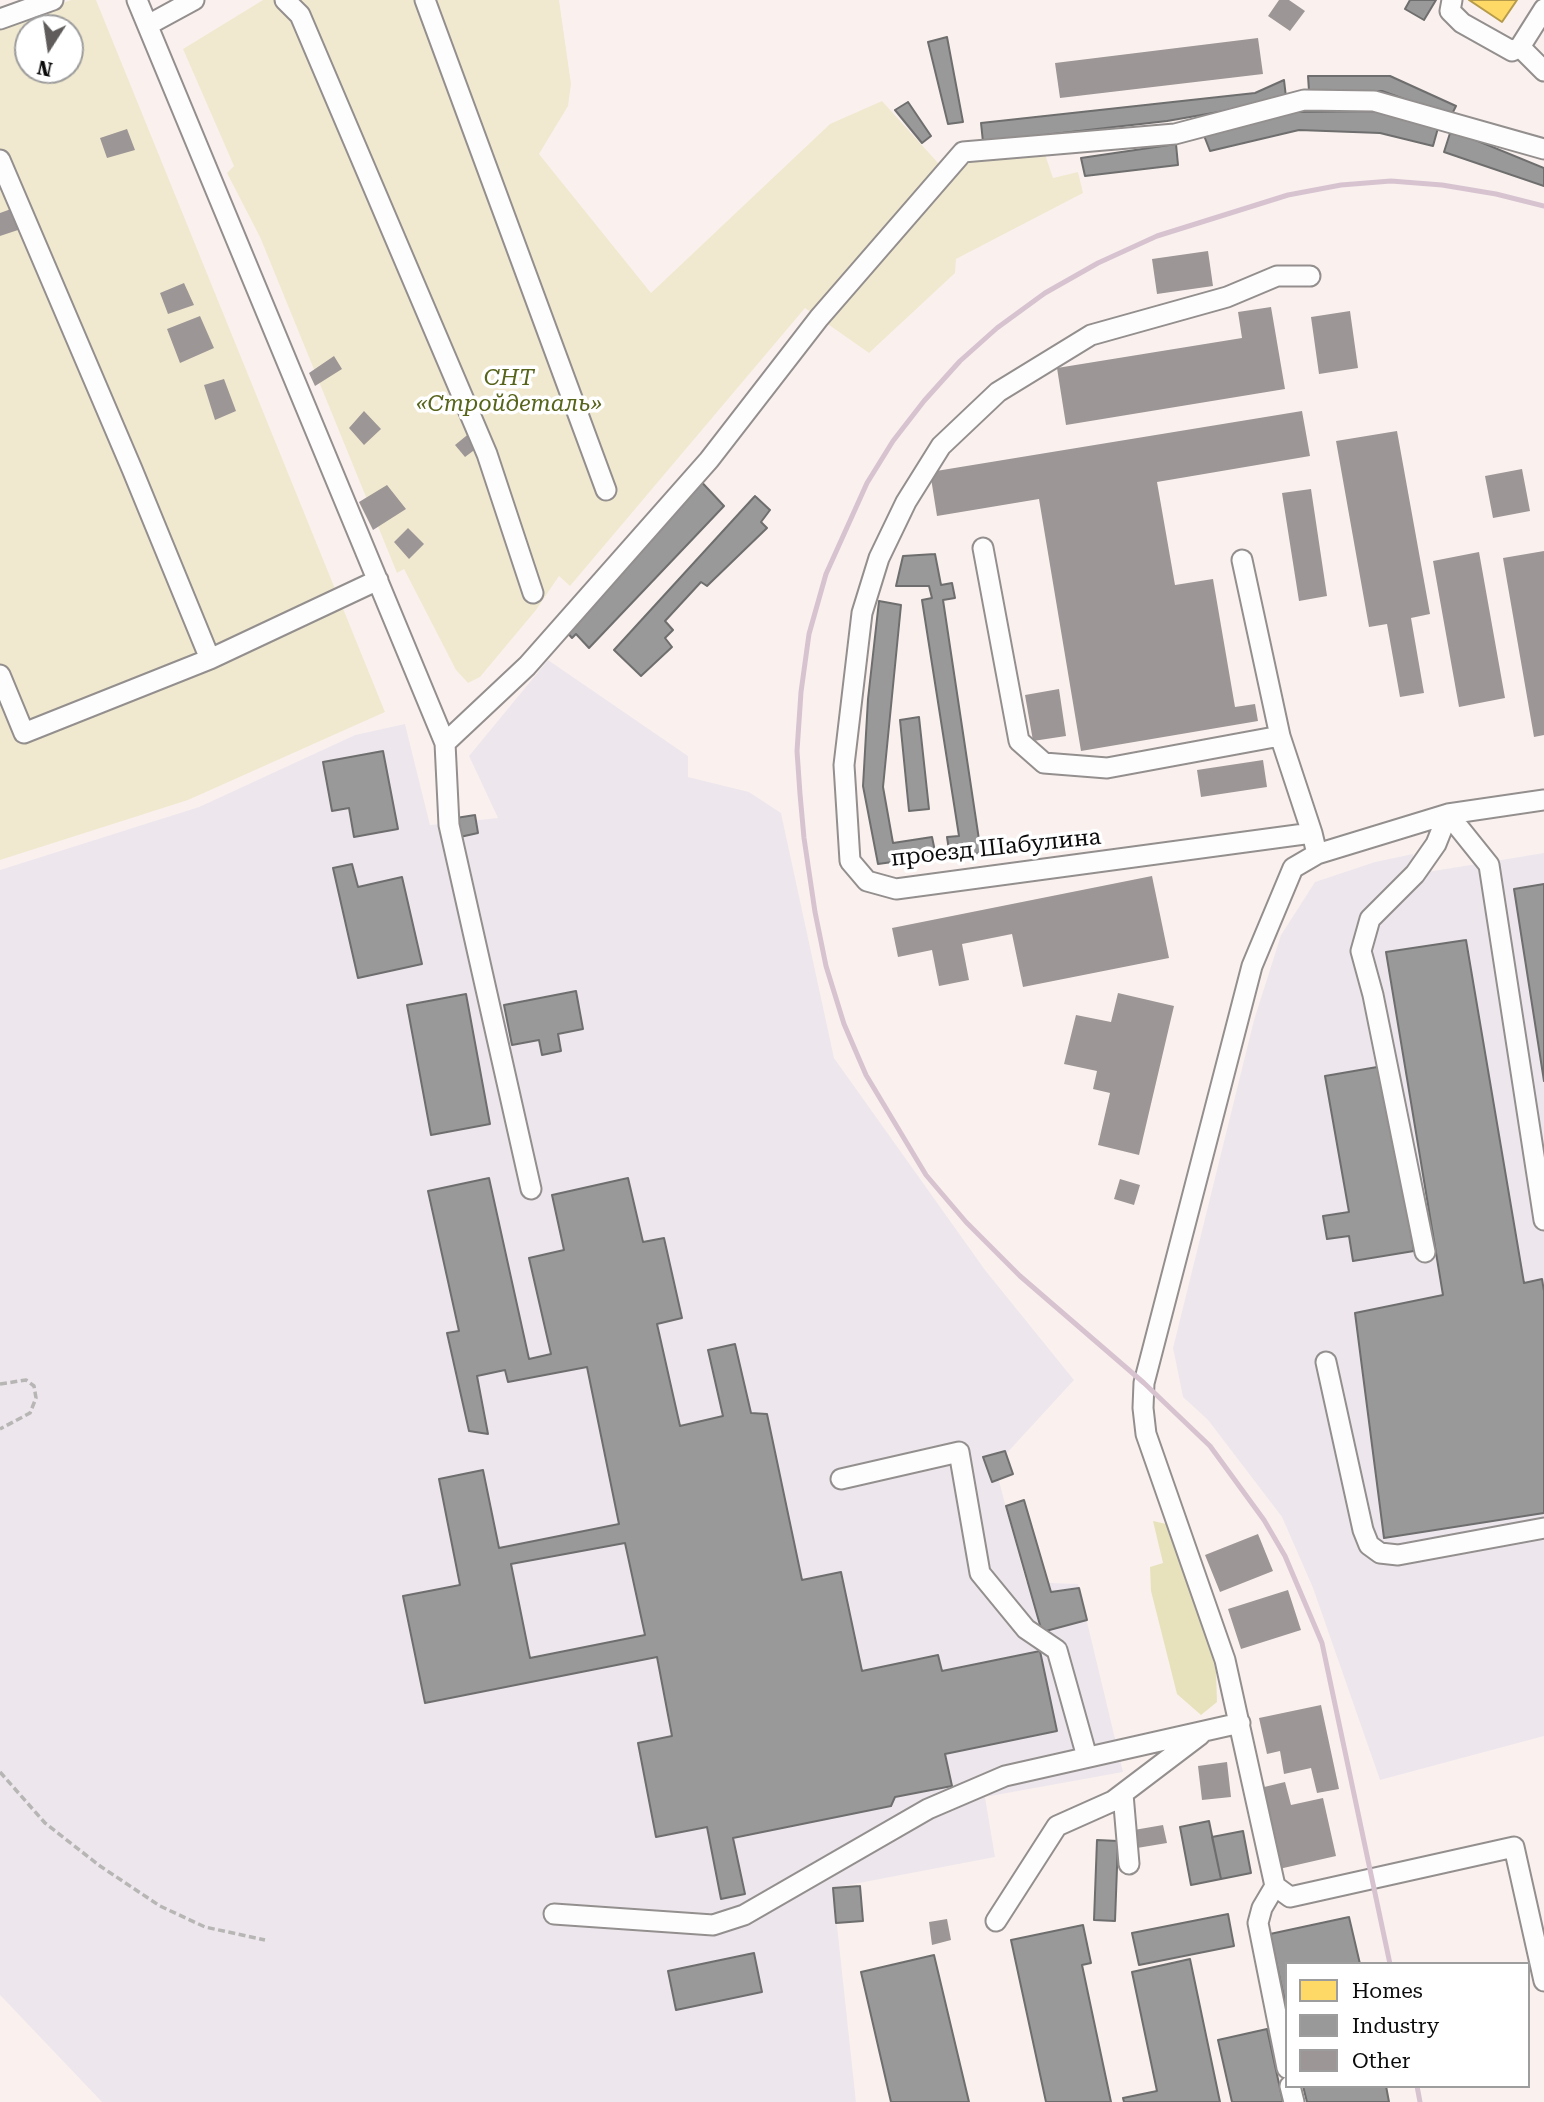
<!DOCTYPE html>
<meta charset="utf-8">
<style>
body{margin:0}
#map{position:relative;width:1544px;height:2102px;overflow:hidden;background:#faf1ef;font-family:"Roboto Serif",serif}
canvas{display:block}
.legend{position:absolute;left:1285px;top:1962px;width:245px;height:126px;box-sizing:border-box;background:#fff;border:2px solid #9d9d9d;margin:0;padding:9px 12px;list-style:none;font-size:21px;color:#0b0b0b}
.legend li{display:flex;align-items:center;gap:14px;height:35px}
.legend b{width:35px;border:2px solid #9d9d9d}
.north{position:absolute;left:14px;top:14px;width:70px;height:70px;box-sizing:border-box;background:#fff;border:2px solid #9d9d9d;border-radius:50%;rotate:192deg;font-size:19px;font-weight:700;line-height:28px;text-align:center;color:#0b0b0b}
.north::after{content:'';display:block;margin:auto;width:24px;height:32px;background:#5f5c5b;clip-path:polygon(50% 0,100% 100%,50% 72%,0 100%)}
</style>
<div id="map">
<canvas width="1544" height="2102"></canvas>
<ul class="legend">
<li><b style="height:19px;background:#ffd966"></b>Homes</li>
<li><b style="height:19px;background:#999"></b>Industry</li>
<li><b style="height:19px;background:#9c9696"></b>Other</li>
</ul>
<div class="north">N</div>
</div>
<script>
const c = document.querySelector('canvas').getContext('2d');
c.lineJoin = 'round';
function paint(path, color) {
  c.fillStyle = color;
  c.fill(path, 'evenodd');
}
function shape(rows) {
  const path = new Path2D();
  for (const r of rows) {
    path.moveTo(r[0], r[1]);
    for (let i = 2; i < r.length; i += 2) path.lineTo(r[i], r[i + 1]);
  }
  return path;
}
function stroke(path, color, width, dash) {
  c.strokeStyle = color;
  c.lineWidth = width;
  c.lineCap = dash ? 'butt' : 'round';
  c.setLineDash(dash || []);
  c.stroke(path);
}
function drawText(font, color, halo, rows, align = 'center') {
  c.font = font + ' "Roboto Serif",serif';
  c.lineWidth = 7;
  c.setLineDash([]);
  c.textBaseline = 'middle';
  c.strokeStyle = halo;
  c.fillStyle = color;
  for (const [text, x, y, turn = 0] of rows) {
    c.save();
    c.translate(x, y);
    c.rotate((+turn || 0) * Math.PI / 180);
    c.textAlign = isNaN(turn) ? turn : align;
    if (halo) c.strokeText(text, 0, 0);
    c.fillText(text, 0, 0);
    c.restore();
  }
}
paint(shape([
 [548,660,688,756,688,777,749,792,781,813,834,1058,985,1270,1074,1380,995,1466,1026,1582,1078,1584,1123,1772,985,1797,995,1857,833,1888,856,2102,102,2102,0,1995,0,870,199,807,355,735,405,724,430,825,498,818,469,756],
 [1544,853,1544,1736,1380,1780,1313,1588,1282,1517,1208,1420,1183,1397,1173,1348,1254,1020,1281,935,1315,882,1375,862,1413,854,1415,874]
]), '#ede7ed');
paint(shape([
 [71,0,96,0,385,712,188,800,0,860,0,26],
 [28,28,70,28,70,70,28,70],
 [263,0,559,0,571,84,568,106,539,154,651,293,830,124,882,101,948,174,989,153,1043,148,1053,178,1078,172,1083,193,956,259,955,273,869,353,805,308,570,586,559,576,536,610,480,677,468,683,456,670,404,569,397,573,260,237,227,173,234,166,183,49]
]), '#f1e9cf');
paint(shape([
 [1153,1521,1171,1525,1202,1620,1216,1671,1217,1702,1201,1715,1177,1694,1151,1591,1150,1567,1163,1563]
]), '#e8e2bc');
const homes = shape([
 [1469,0,1517,0,1502,22,1469,0]
]);
paint(homes, '#ffd966');
stroke(homes, '#b69b4b', 2);
const industry = shape([
 [1410,0,1436,0,1424,20,1405,9,1410,0],
 [947,37,963,122,948,124,928,42,947,37],
 [1308,76,1390,76,1456,106,1451,116,1382,91,1309,91,1308,76],
 [1284,80,1286,97,1259,105,1167,121,983,142,981,123,1255,93,1284,80],
 [908,102,931,136,922,143,895,110,908,102],
 [1380,111,1438,128,1433,146,1380,133,1299,130,1210,151,1203,133,1292,112,1380,111],
 [1451,130,1544,168,1544,186,1444,152,1451,130],
 [1176,144,1178,165,1085,176,1081,158,1176,144],
 [695,475,724,506,589,648,576,634,572,638,558,622,695,475],
 [755,496,770,510,761,522,767,528,707,586,701,582,665,621,673,630,665,638,672,647,641,676,614,650,755,496],
 [935,554,941,585,952,583,955,598,943,600,981,853,950,857,947,837,959,836,922,600,932,598,929,586,896,586,903,556,935,554],
 [879,601,901,605,883,787,893,843,932,837,936,856,878,864,863,786,868,699,879,601],
 [919,717,929,809,909,811,900,720,919,717],
 [383,751,398,829,354,837,349,808,332,811,323,762,383,751],
 [475,815,478,833,460,837,456,818,475,815],
 [352,864,358,887,402,877,422,964,358,978,333,868,352,864],
 [1544,884,1544,1081,1514,889,1544,884],
 [1466,940,1524,1283,1542,1279,1544,1291,1544,1513,1384,1538,1355,1313,1443,1295,1386,952,1466,940],
 [576,991,583,1029,558,1034,561,1051,542,1055,539,1040,512,1045,504,1005,576,991],
 [466,994,490,1124,431,1135,407,1005,466,994],
 [1383,1066,1414,1251,1353,1261,1349,1236,1327,1239,1323,1216,1349,1212,1325,1076,1383,1066],
 [489,1178,529,1359,551,1354,529,1258,564,1250,552,1195,628,1178,643,1242,664,1238,682,1318,657,1324,680,1426,723,1416,708,1350,735,1344,751,1413,767,1414,802,1580,841,1572,862,1671,938,1655,942,1671,1040,1651,1057,1731,945,1754,952,1786,895,1797,891,1806,733,1838,745,1894,721,1899,707,1827,656,1837,638,1743,672,1736,657,1657,425,1703,403,1596,460,1585,439,1479,483,1470,499,1548,619,1524,587,1367,508,1382,505,1370,477,1376,488,1434,469,1431,447,1333,459,1331,428,1191,489,1178],
 [625,1543,645,1635,530,1658,511,1564,625,1543],
 [1005,1451,1013,1474,992,1482,983,1457,1005,1451],
 [1024,1500,1051,1592,1079,1588,1087,1620,1042,1632,1006,1506,1024,1500],
 [1209,1821,1221,1879,1191,1885,1180,1827,1209,1821],
 [1243,1831,1251,1873,1221,1879,1212,1837,1243,1831],
 [1097,1840,1118,1841,1115,1921,1094,1920,1097,1840],
 [860,1886,863,1921,836,1923,833,1888,860,1886],
 [1228,1914,1234,1946,1139,1965,1132,1933,1228,1914],
 [1349,1917,1360,1964,1287,1964,1287,2011,1270,1934,1349,1917],
 [1083,1925,1091,1963,1082,1965,1111,2102,1046,2102,1011,1940,1083,1925],
 [754,1953,762,1992,676,2010,668,1971,754,1953],
 [934,1955,969,2102,891,2102,861,1972,934,1955],
 [1190,1959,1220,2102,1124,2102,1123,2098,1157,2091,1132,1972,1190,1959],
 [1267,2029,1283,2102,1232,2102,1218,2040,1267,2029],
 [1303,2086,1386,2086,1389,2102,1307,2102,1303,2086]
]);
paint(industry, '#999');
stroke(industry, '#6e6e6e', 2);
paint(shape([
 [1279,0,1289,0,1305,11,1290,31,1268,16],
 [1258,38,1263,74,1060,98,1055,63],
 [127,129,135,150,107,158,100,138],
 [11,209,21,229,0,236,0,213],
 [1208,251,1213,286,1157,294,1152,259],
 [184,283,194,305,168,314,160,293],
 [1271,307,1285,389,1066,425,1057,368,1242,338,1238,312],
 [1350,311,1358,368,1319,374,1311,317],
 [200,316,214,348,180,363,167,329],
 [334,356,342,369,315,386,309,373],
 [224,379,236,411,215,420,204,385],
 [364,411,381,429,364,445,349,428],
 [1302,411,1310,456,1157,482,1175,585,1213,579,1235,707,1255,704,1258,721,1081,751,1039,499,937,516,930,472],
 [1397,431,1430,614,1411,618,1424,693,1400,697,1387,624,1369,627,1336,441],
 [471,432,481,445,465,457,455,445],
 [1522,469,1530,511,1493,518,1485,476],
 [387,485,406,509,373,530,359,502],
 [1311,489,1327,596,1299,601,1282,493],
 [408,528,424,544,409,559,394,542],
 [1544,551,1544,735,1534,737,1503,558],
 [1479,552,1505,698,1459,707,1433,561],
 [1059,689,1066,736,1033,741,1025,695],
 [1263,760,1267,787,1201,797,1197,770],
 [1152,876,1169,958,1023,987,1012,934,962,944,969,980,939,986,932,950,898,957,892,928],
 [1118,993,1174,1006,1139,1155,1098,1145,1110,1093,1093,1089,1097,1071,1064,1064,1076,1015,1111,1022],
 [1120,1179,1140,1185,1134,1205,1114,1199],
 [1258,1534,1273,1571,1220,1592,1205,1555],
 [1288,1590,1301,1630,1241,1649,1228,1609],
 [1321,1705,1339,1789,1317,1793,1311,1768,1284,1774,1280,1751,1267,1754,1259,1718],
 [1227,1762,1231,1797,1202,1800,1198,1766],
 [1285,1782,1291,1805,1323,1798,1336,1856,1279,1869,1260,1788],
 [1163,1825,1167,1843,1137,1848,1134,1830],
 [947,1919,951,1940,932,1945,929,1922]
]), '#9c9696');
const minor = shape([
 [137,0,445,743,449,825,531,1189],
 [285,0,300,15,487,454,533,593],
 [425,0,606,490],
 [1452,0,1450,11,1462,23,1512,51,1520,47,1544,9],
 [0,19,53,0],
 [148,25,194,0],
 [1520,47,1544,71],
 [0,160,132,469,210,659,378,580],
 [1310,276,1277,276,1227,297,1091,335,998,392,941,446,906,502,879,558,862,613,844,765,850,861,867,881,896,889,1312,833,1317,854],
 [983,548,1019,741,1044,763,1107,768,1280,736],
 [1242,560,1280,736,1312,833],
 [0,675,24,733,210,659],
 [445,743,527,666,709,460,819,318,963,152,1175,134,1304,100,1374,101,1544,149],
 [1544,800,1448,814,1317,854,1293,868,1252,966,1144,1383,1143,1408,1146,1434,1225,1660,1275,1886,1290,1897,1514,1847,1544,1981],
 [1448,814,1489,865,1544,1220],
 [1425,1252,1373,995,1361,951,1370,919,1415,874,1436,844,1448,814],
 [1326,1362,1363,1530,1369,1545,1380,1553,1398,1555,1544,1528],
 [841,1479,959,1452,980,1573,1026,1629,1057,1650,1087,1757],
 [1123,1794,1129,1864],
 [1275,1886,1262,1908,1258,1923,1287,2068],
 [554,1914,713,1925,744,1915,928,1809,1005,1776,1240,1723],
 [996,1921,1057,1826,1113,1801,1200,1735],
 [1290,2086,1294,2102]
]);
stroke(minor, '#938f8e', 23);
stroke(shape([
 [0,1384,26,1380,34,1386,36,1398,30,1413,0,1429],
 [0,1772,45,1823,100,1866,160,1906,205,1927,265,1940]
]), '#b7b6b5', 3.5, [7, 3.5]);
stroke(minor, '#fefdfd', 19);
stroke(shape([
 [1390,1964,1322,1643,1285,1556,1264,1520,1210,1446,1144,1383,1020,1276,966,1222,926,1175,866,1075,844,1024,826,966,815,912,804,838,800,794,797,751,801,692,809,634,826,574,867,483,893,441,924,401,960,361,997,328,1045,293,1098,263,1157,236,1288,195,1341,185,1391,181,1442,185,1496,194,1544,206],
 [1417,2086,1420,2102]
]), '#d7c3d0', 5);
drawText('italic 23px', '#57641b', '#fff', [
 ["СНТ",509,378],
 ["«Стройдеталь»",509,404]
]);
drawText('23px', '#0b0b0b', '#fff', [
 ["проезд Шабулина",996,848,-6]
]);
</script>
